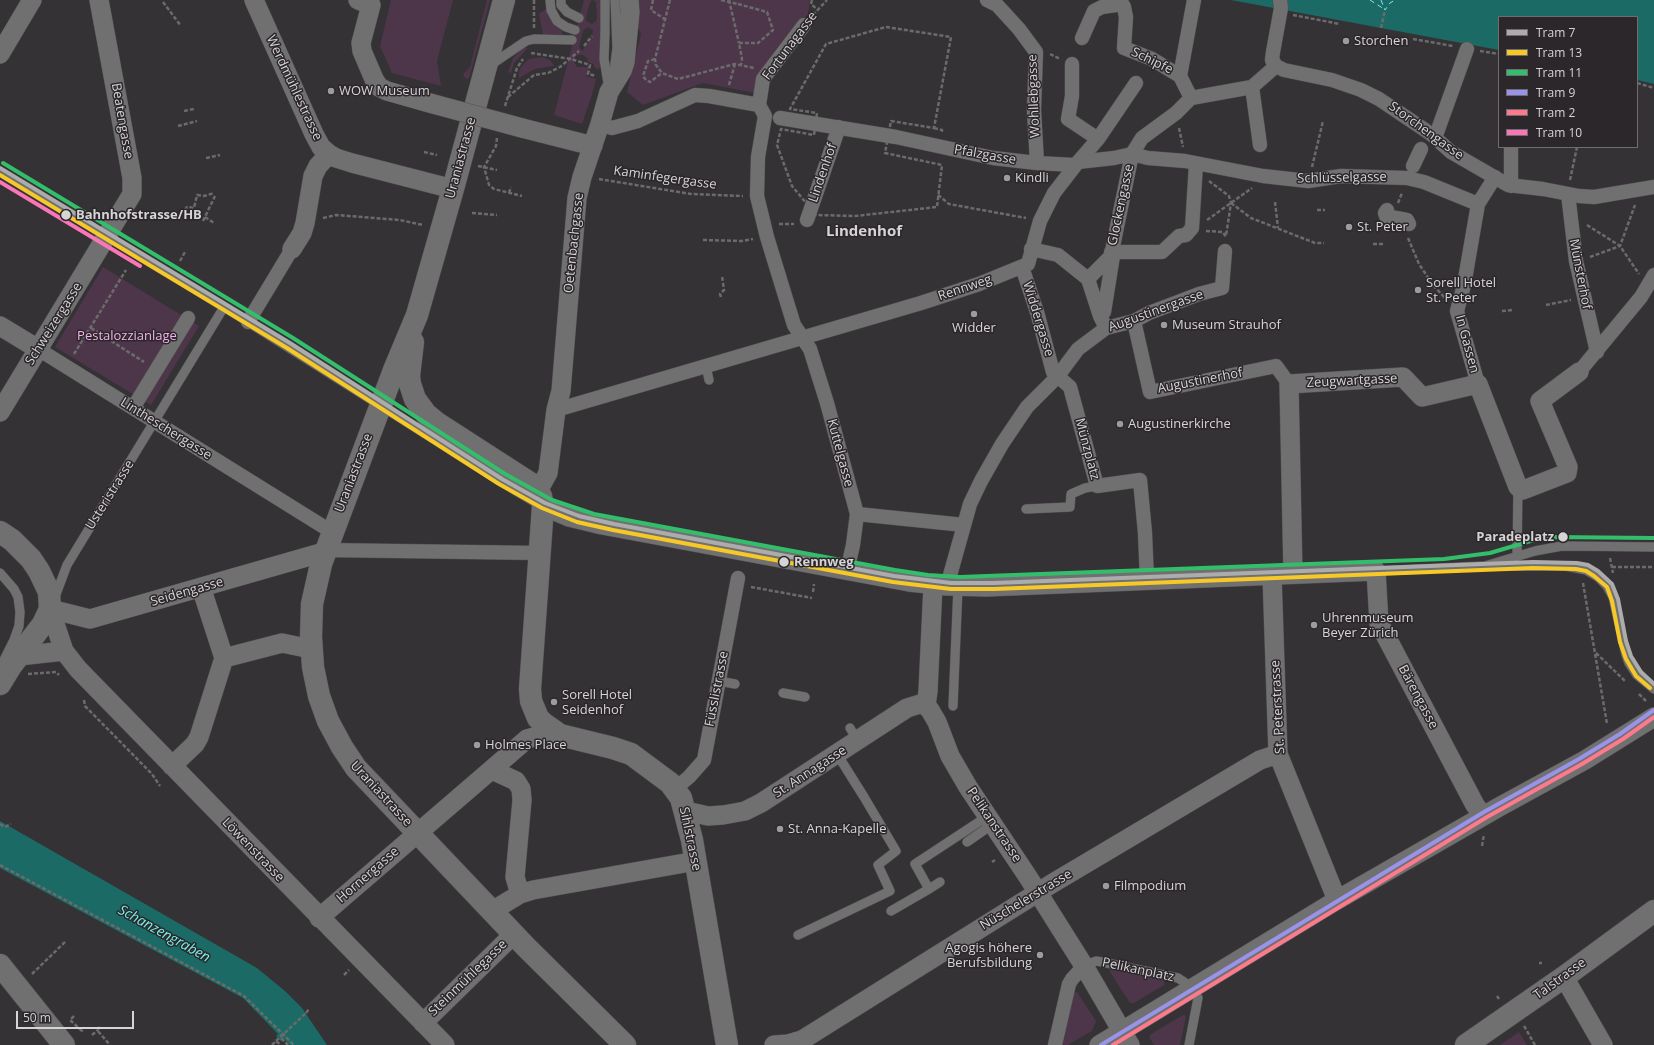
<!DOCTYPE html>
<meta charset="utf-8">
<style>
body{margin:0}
#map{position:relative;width:1654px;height:1045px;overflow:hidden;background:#343234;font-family:"Open Sans",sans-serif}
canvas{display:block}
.legend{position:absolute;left:1498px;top:16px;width:140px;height:132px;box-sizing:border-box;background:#2b272b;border:1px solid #706c6f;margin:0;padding:5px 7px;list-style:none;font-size:12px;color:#d7d4d6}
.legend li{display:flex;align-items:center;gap:8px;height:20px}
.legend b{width:20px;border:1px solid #706c6f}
.scale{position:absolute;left:16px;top:1011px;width:118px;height:18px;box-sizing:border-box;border:2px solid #d7d4d6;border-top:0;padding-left:5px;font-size:12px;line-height:14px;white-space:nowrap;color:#d7d4d6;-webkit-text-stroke:3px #2b272b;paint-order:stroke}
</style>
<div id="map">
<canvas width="1654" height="1045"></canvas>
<ul class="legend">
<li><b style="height:5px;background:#acacac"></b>Tram 7</li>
<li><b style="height:5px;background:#f6c828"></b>Tram 13</li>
<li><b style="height:5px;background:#33be6c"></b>Tram 11</li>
<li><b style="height:5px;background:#9994ea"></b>Tram 9</li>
<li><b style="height:5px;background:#fc7a8c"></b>Tram 2</li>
<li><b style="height:5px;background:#fa76b7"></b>Tram 10</li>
</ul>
<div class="scale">50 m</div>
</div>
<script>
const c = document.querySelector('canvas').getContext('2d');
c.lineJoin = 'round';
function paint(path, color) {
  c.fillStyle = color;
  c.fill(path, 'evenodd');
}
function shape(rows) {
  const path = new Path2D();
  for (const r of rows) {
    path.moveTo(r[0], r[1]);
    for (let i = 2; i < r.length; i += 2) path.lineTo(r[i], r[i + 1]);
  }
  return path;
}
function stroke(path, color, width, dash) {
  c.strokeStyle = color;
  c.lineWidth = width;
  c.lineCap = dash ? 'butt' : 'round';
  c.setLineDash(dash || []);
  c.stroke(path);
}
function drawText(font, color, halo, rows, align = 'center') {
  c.font = font + ' "Open Sans",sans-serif';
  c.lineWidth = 3;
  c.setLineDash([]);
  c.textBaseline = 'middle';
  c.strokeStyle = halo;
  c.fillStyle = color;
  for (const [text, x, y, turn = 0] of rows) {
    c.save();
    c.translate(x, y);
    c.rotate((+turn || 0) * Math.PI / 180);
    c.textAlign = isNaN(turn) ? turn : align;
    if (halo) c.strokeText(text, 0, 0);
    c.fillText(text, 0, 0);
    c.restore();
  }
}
paint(shape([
 [391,0,453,0,437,61,441,86,392,73,380,46],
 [487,0,490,0,470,75,468,79,465,78,463,74,470,67],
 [584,0,592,0,590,2,586,18,586,21,592,24,596,21,597,18,596,2,593,0,600,0,600,68,597,69,594,67,594,64,588,62,587,58,583,55,577,55,575,58,574,62,577,67,589,67,586,76,596,79,591,98,582,124,554,115],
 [587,27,593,30,592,37,582,51,579,47,583,31],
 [636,0,810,0,808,14,770,60,755,93,703,83,643,105,627,92,641,34,635,21],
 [546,9,551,19,562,30,562,35,543,35,539,14],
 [527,47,527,49,514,63,511,73,508,72,513,58,521,50],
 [543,57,551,61,554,66,535,69,519,78,519,72,521,67,529,59],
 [103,267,199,326,151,405,55,347],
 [1110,969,1165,980,1164,985,1134,1003,1130,1003,1110,972],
 [1077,992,1096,1021,1092,1031,1068,1045,1064,1045,1063,1044,1074,993],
 [1183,1015,1186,1016,1180,1045,1154,1045,1149,1037,1151,1034],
 [1519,1032,1527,1045,1500,1045]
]), '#4e364a');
paint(shape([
 [1231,0,1654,0,1654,84,1637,80,1637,17,1499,17,1499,50],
 [0,821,257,968,285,991,302,1008,327,1045,290,1045,284,1039,281,1041,276,1036,278,1034,276,1032,243,998,0,868]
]), '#1b6a66');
stroke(shape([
 [1370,0,1384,9],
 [1381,0,1385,10,1390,3,1395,0]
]), '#78eee7', 1, [5, 4]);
const service = shape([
 [550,0,551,10,557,21,566,27,575,30],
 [561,0,561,5,567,12,579,18],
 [605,32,604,59,609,89],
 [489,66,526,41,534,39,572,40],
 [614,71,617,48,615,0],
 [0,172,224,307,516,491,538,504],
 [706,366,709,380],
 [1026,509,1070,507,1071,494,1085,488,1097,486],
 [1517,556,1518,487],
 [1496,566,1566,566,1586,570,1598,577,1607,586,1613,597,1626,655,1629,663,1637,675,1654,689],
 [1376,571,1485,566,1535,551,1562,546,1654,547],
 [0,573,14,589,18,597,20,612,19,626,14,640,3,662],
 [55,597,67,565,224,307],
 [719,681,735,684],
 [783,693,805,697],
 [953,706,958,587],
 [850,728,858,741],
 [967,842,993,824],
 [929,889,940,882],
 [891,911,929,889,915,864,988,816],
 [798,935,890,891,878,865,896,851,864,797,837,754],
 [1084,966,1096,961,1102,962,1178,978,1193,988,1198,998,1189,1045]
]);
const pedestrian = shape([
 [987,0,997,5,1019,29,1036,52,1034,110,1037,163],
 [1120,0,1124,7,1126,17,1124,48,1152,59,1180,76,1191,98],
 [1280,0,1281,8,1273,52,1272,60,1276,66,1284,70,1332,80,1361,90,1379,99,1431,134,1451,152,1508,185,1543,189,1579,196,1594,197,1654,187],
 [804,25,763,79,759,105,765,116,758,157,757,196,767,237,794,325,810,349,827,403,857,514,853,545,847,571],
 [1082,38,1094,11,1102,7,1116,5,1119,0],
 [1072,64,1072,96,1068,119,1098,139],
 [1180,76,1194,0],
 [1252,87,1260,145],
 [780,118,896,137,993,158,1037,163,1074,165],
 [600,124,612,128,638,121,695,95,709,96,759,105],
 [1435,138,1467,49],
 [1078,162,1098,139,1136,83],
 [1413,166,1421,149],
 [1511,186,1511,147],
 [1568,194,1576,261,1597,352],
 [1387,210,1385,213,1386,216,1407,220,1409,224],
 [807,220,839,127],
 [1031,249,1058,255,1088,279,1100,316],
 [1111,252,1162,252,1179,236,1186,235,1192,228,1196,164],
 [1022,267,1037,312,1053,372,1070,387,1097,486,1140,480,1145,533,1147,580],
 [1088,279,1111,256],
 [1134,321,1150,392,1276,366,1289,384],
 [248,322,292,249],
 [1106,328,1100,316,1104,312,1113,256,1111,256,1132,154,1142,138,1176,113,1191,98,1252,87,1276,66],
 [38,349,332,532],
 [1579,372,1641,297,1654,275],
 [1478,384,1457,311,1464,285,1478,204,1495,177],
 [133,408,188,318],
 [556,410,921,303,979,284,1028,264,1040,221,1054,193,1078,162,1114,158,1132,154,1148,158,1185,161,1263,176,1308,181,1341,176,1407,178,1424,182,1478,204],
 [857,514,964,525],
 [325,550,540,553],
 [947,586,970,504,981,481,1002,444,1027,407,1057,377,1078,349,1106,328,1134,321,1149,313,1199,294,1222,288,1225,251],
 [676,788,689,777,704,760,738,578],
 [1055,1045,1069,984,1072,979,1084,966]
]);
const minor = shape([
 [254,0,314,134,321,147,329,154,336,158,352,163,453,189],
 [358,0,371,5,361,43,362,51,374,79,379,87,387,91,426,102],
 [0,54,32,0],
 [522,128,593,146],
 [292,249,302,233,305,223,313,176,318,166,329,154],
 [0,326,38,349],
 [0,412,132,194,132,178,99,0],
 [538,491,548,473,556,410,561,391,577,198,582,177,600,124,609,92,622,71,625,62,630,12,629,0],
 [543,506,569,517,602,525,909,582,947,586,987,587,1376,571,1379,623,1475,805,1483,816],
 [1293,574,1289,384,1403,377,1422,397,1478,384,1518,487,1523,490,1567,473,1568,467,1540,401,1579,372],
 [1272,575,1278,754,1337,900],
 [50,609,64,651,78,669,445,1045],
 [50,609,90,619,324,552],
 [19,656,64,651],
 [224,658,282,643,311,649],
 [926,706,928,691,933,585],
 [172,766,195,744,199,737,224,658,201,587],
 [492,770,516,781,521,789,522,800,515,877,520,894],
 [686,811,708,816,723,815,745,811,761,803,907,708,920,704,926,706,930,710,937,722,950,756,968,787,1028,877,1084,966,1130,1045],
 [492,911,520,894,533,890,696,861],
 [319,918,527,739,541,735,560,735],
 [1564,977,1603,1045],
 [423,1023,514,934],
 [774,1045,788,1044,802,1040,1053,883,1260,760,1278,754],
 [1099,1045,1337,900,1499,807,1585,760,1654,717]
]);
const tertiary = shape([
 [504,0,453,189,417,315,394,370,321,564,312,604,311,637,313,667,319,696,328,721,342,747,356,768,526,947,625,1045],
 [413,342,409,376,410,384,415,399,426,414,437,423,530,483,541,496,543,506,530,689,531,701,538,718,543,723,560,735,613,748,631,754,670,783,681,798,692,840,727,1045],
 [0,532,12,540,31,559,39,571,49,592,50,609,43,624,11,666,0,684],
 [0,965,64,1045],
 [1466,1045,1564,977,1654,911]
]);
stroke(service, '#514f50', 10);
stroke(pedestrian, '#514f50', 15);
stroke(minor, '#514f50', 20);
stroke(tertiary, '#514f50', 23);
stroke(shape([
 [534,0,534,28],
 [653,0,651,10,666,20],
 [670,0,655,59,656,65,662,73,678,79,735,64,754,68],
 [729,0,739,43],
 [812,0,811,4,818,10],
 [163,2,181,26],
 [738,4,767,12,773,30,758,43,739,43,742,59,741,65],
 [813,15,827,0],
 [1293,15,1340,24],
 [886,27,951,37,934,128,891,121,885,153,942,165,937,207,855,216,816,215,792,186,777,145,781,129,814,135,817,113,790,109,826,44,886,27],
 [1381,28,1385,10],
 [1413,39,1453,46],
 [584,46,592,36],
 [1480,51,1499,54],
 [531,53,571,59,590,65,588,74,596,76],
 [1050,54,1060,59],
 [655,59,648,61,643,76,646,80,650,82,662,73],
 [1637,83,1654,88],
 [729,85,735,64],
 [508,97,534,75,548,73,560,67,579,51],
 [505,106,517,68,523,59],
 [184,111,194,109],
 [178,126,197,121],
 [934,128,942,130,942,133],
 [1179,128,1183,147],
 [497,138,496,146,484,167,489,185,494,189,522,196],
 [424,152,437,155],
 [206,158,220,155],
 [478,166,497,170],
 [1312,167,1323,121],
 [599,179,691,194,743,196],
 [1570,180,1577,147],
 [1209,181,1229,196,1231,203,1226,236],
 [509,193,511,187],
 [938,195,949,204,1026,218],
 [1275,202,1278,228],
 [1231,203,1251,218,1315,243,1324,243],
 [1398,203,1402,193],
 [185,210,187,207,194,208,197,195,204,196,214,193],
 [1317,210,1325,210],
 [472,213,497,215],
 [205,217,214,223],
 [323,218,336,215,400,220,423,225],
 [1207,220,1252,188],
 [203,221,215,196],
 [779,224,794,224],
 [1587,225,1620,246,1639,274],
 [1206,231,1223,232,1226,237],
 [1408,238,1419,264,1433,285,1445,298],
 [703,240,742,241,753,239],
 [1373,244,1383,244],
 [1590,257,1620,246,1635,205],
 [180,261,185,252],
 [721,297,720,294,724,290,722,276],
 [1546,305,1571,300],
 [1502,311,1513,310],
 [91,328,144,362],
 [74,354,126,270],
 [1610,558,1613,573],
 [1612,567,1654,567],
 [1583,583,1607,724],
 [751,587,812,598],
 [813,592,814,584],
 [1596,653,1625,681],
 [28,674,56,672,59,675],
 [1639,694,1646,701],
 [84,700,85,706,152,774,160,786],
 [0,824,5,827,11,824],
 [1482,846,1484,834],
 [992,862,995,860],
 [0,865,244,996,294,1045],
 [1539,963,1542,963],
 [32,974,66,941],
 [344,975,349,970],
 [1497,996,1499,999],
 [306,1013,309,1009],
 [74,1016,70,1020,82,1031,81,1032],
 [1524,1026,1535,1045],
 [100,1027,97,1030,110,1045],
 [283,1034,280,1037,288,1045],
 [92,1035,98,1030],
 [272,1045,276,1041,281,1045]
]), '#6c6b6c', 2.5, [4, 2]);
stroke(service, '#717071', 9);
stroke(pedestrian, '#717071', 14);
stroke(minor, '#717071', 19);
stroke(tertiary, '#717071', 22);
const serviceBridge = shape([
 [605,32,605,0]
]);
const minorBridge = shape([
 [426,102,522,128]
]);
stroke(serviceBridge, '#514f50', 10, []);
stroke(minorBridge, '#514f50', 20, []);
stroke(shape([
 [721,0,738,4],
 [276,1041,306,1013]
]), '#6c6b6c', 2.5, [4, 2]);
stroke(serviceBridge, '#717071', 9);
stroke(minorBridge, '#717071', 19);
stroke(shape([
 [0,168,290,343,502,479,545,503,579,516,614,524,894,576,951,583,994,583,1533,562,1577,563,1588,565,1598,571,1612,584,1618,599,1626,641,1631,656,1641,672,1654,684]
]), '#acacac', 4);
stroke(shape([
 [0,175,287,348,499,484,542,508,577,522,613,530,893,582,951,589,994,589,1533,568,1576,569,1586,571,1594,576,1607,587,1612,601,1620,642,1626,659,1636,676,1650,688]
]), '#f6c828', 4);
stroke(shape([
 [3,163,293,338,505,474,552,500,594,514,895,570,928,575,960,577,1444,559,1490,553,1534,540,1553,537,1654,538]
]), '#33be6c', 4);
stroke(shape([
 [1101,1045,1484,812,1579,759,1620,734,1654,710]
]), '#9994ea', 4);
stroke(shape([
 [1113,1045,1487,817,1582,764,1623,739,1654,717]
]), '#fc7a8c', 4);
stroke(shape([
 [0,182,140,266]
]), '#fa76b7', 4);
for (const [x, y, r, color] of [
 [1346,41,4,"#9e9b9d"],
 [331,91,4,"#9e9b9d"],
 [1007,178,4,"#9e9b9d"],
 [66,215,5.5,"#d7d4d6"],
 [1349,227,4,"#9e9b9d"],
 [1418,290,4,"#9e9b9d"],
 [974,314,4,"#9e9b9d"],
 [1164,325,4,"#9e9b9d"],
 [1120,424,4,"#9e9b9d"],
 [1563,537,5.5,"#d7d4d6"],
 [784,562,5.5,"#d7d4d6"],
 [1314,625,4,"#9e9b9d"],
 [554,702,4,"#9e9b9d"],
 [477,745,4,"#9e9b9d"],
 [780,829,4,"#9e9b9d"],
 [1106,886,4,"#9e9b9d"],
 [1040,955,4,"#9e9b9d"]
]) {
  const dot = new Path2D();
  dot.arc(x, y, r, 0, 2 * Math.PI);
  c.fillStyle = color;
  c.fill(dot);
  stroke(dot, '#2b272b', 1.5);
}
drawText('13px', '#d7d4d6', '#2b272b', [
 ["Storchen",1354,41],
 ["WOW Museum",339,91],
 ["Kindli",1015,178],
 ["St. Peter",1357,227],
 ["Sorell Hotel",1426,283],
 ["St. Peter",1426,298],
 ["Museum Strauhof",1172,325],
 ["Widder",974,328,"center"],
 ["Augustinerkirche",1128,424],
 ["Uhrenmuseum",1322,618],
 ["Beyer Zürich",1322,633],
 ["Sorell Hotel",562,695],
 ["Seidenhof",562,710],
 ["Holmes Place",485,745],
 ["St. Anna-Kapelle",788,829],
 ["Filmpodium",1114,886],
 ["Agogis höhere",1032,948,"right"],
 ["Berufsbildung",1032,963,"right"]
], 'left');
drawText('13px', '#d7d4d6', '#2b272b', [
 ["Fortunagasse",790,46,-53],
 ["Schipfe",1152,61,26],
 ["Werdmühlestrasse",294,88,65],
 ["Wohllebgasse",1034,96,-92],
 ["Beatengasse",122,121,80],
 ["Storchengasse",1426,131,36],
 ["Pfalzgasse",985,155,10],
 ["Uraniastrasse",461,158,-75],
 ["Lindenhof",823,173,-71],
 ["Kaminfegergasse",665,178,8],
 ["Schlüsselgasse",1342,178,-1],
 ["Glockengasse",1121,205,-78],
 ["Oetenbachgasse",574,243,-84],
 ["Münsterhof",1580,274,79],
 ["Rennweg",965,288,-19],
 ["Augustinergasse",1156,311,-20],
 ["Widdergasse",1038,319,73],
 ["Schweizergasse",54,324,-58],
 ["In Gassen",1467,344,75],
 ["Augustinerhof",1200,381,-11],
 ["Zeugwartgasse",1352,381,-3],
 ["Lintheschergasse",166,429,32],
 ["Münzplatz",1087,449,75],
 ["Kuttelgasse",840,453,75],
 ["Uraniastrasse",354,473,-69],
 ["Usteristrasse",110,495,-58],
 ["Seidengasse",187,592,-16],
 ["Füsslistrasse",717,689,-79],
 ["Bärengasse",1418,697,62],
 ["St. Peterstrasse",1278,707,-93],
 ["St. Annagasse",810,772,-33],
 ["Uraniastrasse",381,794,47],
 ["Pelikanstrasse",994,825,56],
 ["Sihlstrasse",690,839,78],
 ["Löwenstrasse",253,850,46],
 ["Hornergasse",368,875,-41],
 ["Nüschelerstrasse",1026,900,-31],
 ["Pelikanplatz",1138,970,12],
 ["Steinmühlegasse",468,978,-44],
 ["Talstrasse",1560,979,-36]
]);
drawText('bold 13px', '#d7d4d6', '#2b272b', [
 ["Bahnhofstrasse/HB",76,215],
 ["Paradeplatz",1554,537,"right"],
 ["Rennweg",794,562]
], 'left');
drawText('13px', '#f5b1eb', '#2b272b', [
 ["Pestalozzianlage",127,336]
]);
drawText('italic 14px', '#78eee7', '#2b272b', [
 ["Schanzengraben",164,934,29]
]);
drawText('bold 15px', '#d7d4d6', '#2b272b', [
 ["Lindenhof",864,232]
]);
</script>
